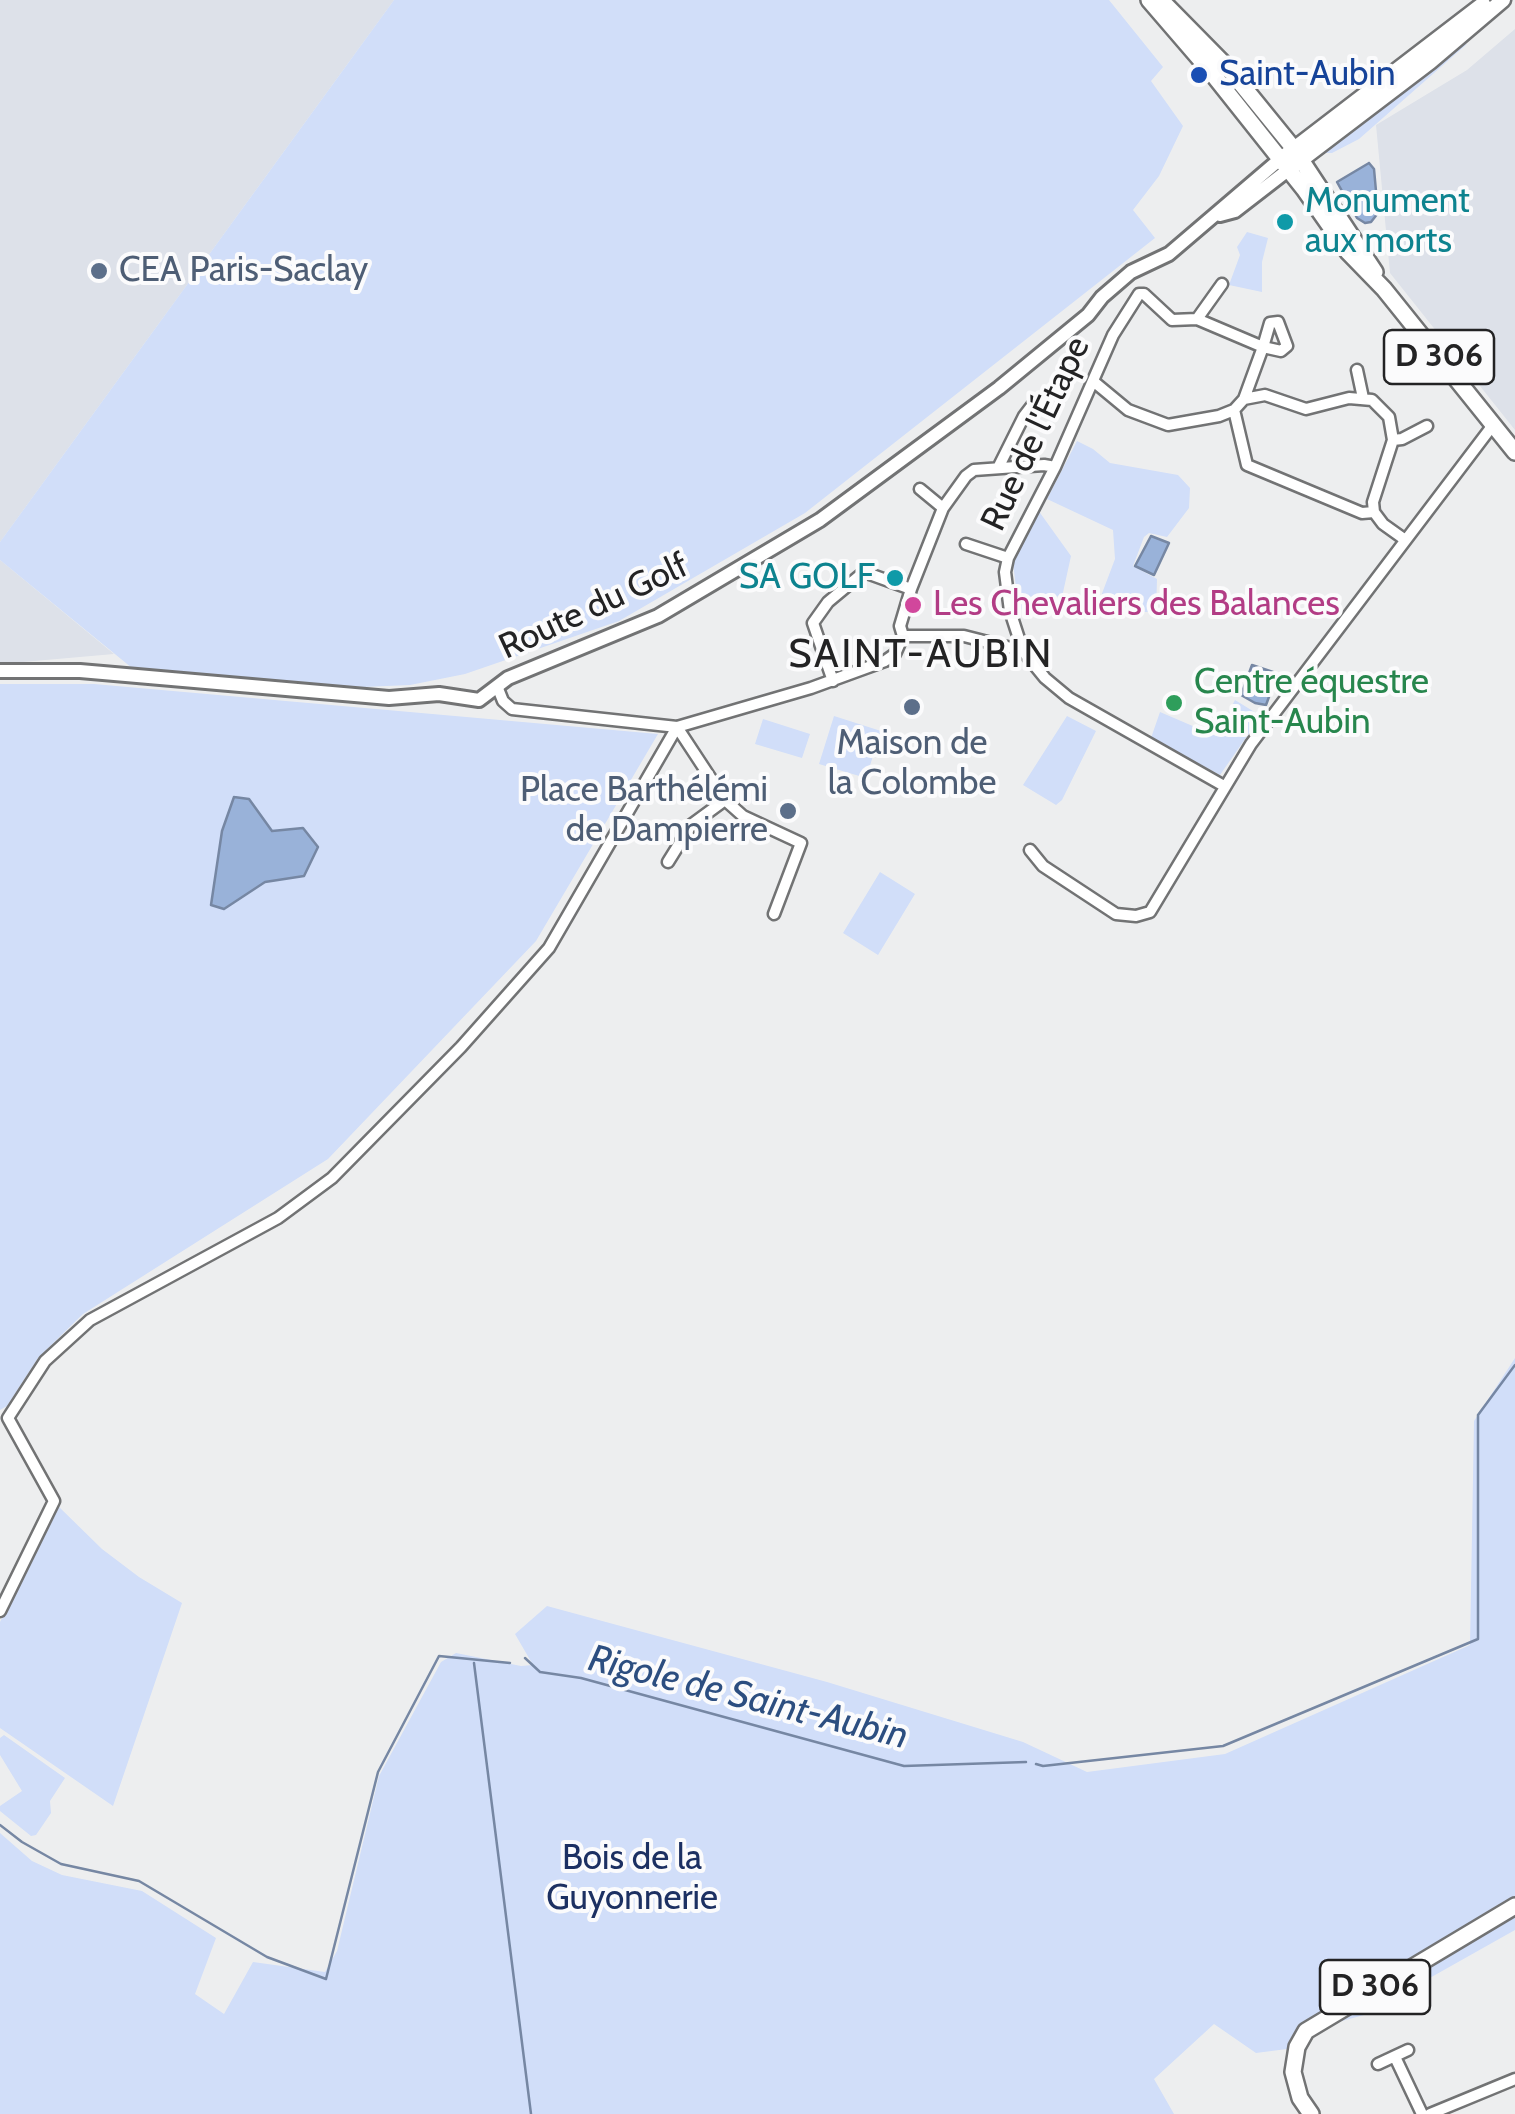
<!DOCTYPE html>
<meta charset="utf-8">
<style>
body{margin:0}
canvas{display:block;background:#edeeef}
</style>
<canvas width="1515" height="2114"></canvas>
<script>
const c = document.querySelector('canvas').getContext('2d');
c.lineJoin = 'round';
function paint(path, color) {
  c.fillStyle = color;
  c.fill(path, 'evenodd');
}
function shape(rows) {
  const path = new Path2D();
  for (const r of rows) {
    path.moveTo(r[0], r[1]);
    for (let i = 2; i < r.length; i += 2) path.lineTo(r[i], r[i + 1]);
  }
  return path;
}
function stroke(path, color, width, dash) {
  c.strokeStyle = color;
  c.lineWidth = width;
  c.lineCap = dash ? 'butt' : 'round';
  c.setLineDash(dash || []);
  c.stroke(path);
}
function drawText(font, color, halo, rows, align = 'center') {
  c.font = font + ' Cabin,sans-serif';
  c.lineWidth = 8;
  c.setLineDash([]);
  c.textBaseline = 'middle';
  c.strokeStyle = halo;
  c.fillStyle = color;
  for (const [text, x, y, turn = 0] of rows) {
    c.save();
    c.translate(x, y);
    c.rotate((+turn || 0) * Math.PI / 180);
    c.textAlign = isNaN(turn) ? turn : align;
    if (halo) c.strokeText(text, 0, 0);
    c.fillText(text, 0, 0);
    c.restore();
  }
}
paint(shape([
 [0,0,394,0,0,542],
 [1515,29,1515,430,1390,273,1376,125,1467,70],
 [0,560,114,654,0,664]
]), '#dde1e9');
paint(shape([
 [394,0,1109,0,1163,67,1151,81,1183,126,1159,176,1133,210,1155,238,805,513,619,621,465,674,410,685,363,687,132,668,0,560,0,542],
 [1467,44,1359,139,1332,153,1320,153,1458,46],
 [1247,232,1268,238,1262,262,1262,292,1229,285,1240,255,1237,247],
 [1077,441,1093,449,1110,463,1178,475,1190,488,1189,508,1167,537,1149,533,1144,537,1133,566,1157,579,1156,612,1095,612,1115,559,1113,530,1047,499],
 [1038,510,1071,556,1062,597,1037,594,1019,612,1013,563],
 [0,684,94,684,658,734,536,941,328,1159,83,1314,38,1358,7,1406,0,1410],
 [1235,700,1261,716,1220,775,1151,738,1160,712,1216,736],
 [834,716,881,731,866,778,819,764],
 [1067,716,1096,731,1062,800,1056,805,1023,785],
 [763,719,810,734,802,758,755,744],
 [880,872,915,894,878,955,843,933],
 [1515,1358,1515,1930,1364,2015,1298,2033,1287,2049,1256,2053,1214,2024,1154,2079,1174,2114,0,2114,0,1833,32,1861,62,1875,142,1891,216,1938,195,1994,224,2014,253,1962,325,1972,337,1951,379,1776,441,1662,456,1653,521,1666,533,1665,515,1634,547,1606,827,1682,1023,1742,1087,1772,1225,1754,1470,1645,1474,1421],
 [56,1504,102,1549,139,1577,182,1603,113,1806,0,1728,0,1622],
 [4,1735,65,1778,50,1801,51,1813,36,1835,31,1836,0,1811,0,1806,22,1791,0,1755,0,1738]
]), '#d1def9');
const water = shape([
 [1369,163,1374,169,1378,213,1371,222,1365,223,1357,218,1337,182,1369,163],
 [1151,536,1169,543,1154,575,1135,566,1151,536],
 [1252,665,1273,672,1276,678,1266,705,1255,703,1241,695,1252,665],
 [234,797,249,799,272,831,303,828,318,847,304,876,265,882,224,909,211,905,222,831,234,797]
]);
paint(water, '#99b2d9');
stroke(water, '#7687a3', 2.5);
stroke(shape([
 [525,1658,540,1672,581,1678,904,1766,1026,1762],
 [474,1663,531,2114],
 [1036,1764,1043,1766,1223,1746,1478,1639,1478,1415,1515,1365],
 [0,1825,22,1842,61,1864,139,1881,267,1957,326,1979,378,1772,439,1656,510,1663]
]), '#7687a3', 2.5);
const minor = shape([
 [1197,319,1222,284],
 [1357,370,1363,398],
 [1093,381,1128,410,1168,425,1219,416,1234,410,1244,399,1265,395,1306,409,1349,398,1372,400,1389,417,1393,440,1373,502,1374,512,1383,524,1404,539],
 [1234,410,1247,465,1362,513,1374,512],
 [1393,440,1402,439,1427,426],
 [998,468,1024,416,1034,403],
 [920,489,943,508],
 [966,544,1008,558],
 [903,636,900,626,911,589,943,508,966,476,974,470,1044,465,1055,467],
 [1023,651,1010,611,1005,572,1008,558,1055,467,1113,335,1139,294,1144,294,1172,320,1197,319,1263,347,1281,351,1287,346,1278,322,1270,323,1263,347,1244,399],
 [833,681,813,623,828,602,864,572,911,589],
 [497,686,503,701,512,709,677,727,811,688,885,661,895,654,903,636,964,636,1023,651,1045,678,1069,698,1224,786],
 [677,727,725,800,743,816,801,843,774,914],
 [1030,850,1043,866,1116,914,1136,916,1150,912,1251,744,1493,425],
 [668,862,691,825,725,800],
 [8,1418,45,1361,90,1320,278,1218,332,1178,461,1047,549,948,677,727],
 [0,1611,54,1501,8,1418],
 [1395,2057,1422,2114],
 [1378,2064,1408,2050],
 [1430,2114,1515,2079]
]);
const tertiary = shape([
 [1220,215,1235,211,1288,170],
 [0,671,80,671,389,698,439,694,479,700,508,678,658,616,820,520,999,388,1088,315,1102,297,1131,272,1169,254,1279,160]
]);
const secondary = shape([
 [1286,155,1483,4],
 [1292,167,1430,62,1503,0]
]);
const primary = shape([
 [1149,0,1211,72,1304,189,1348,252,1384,289,1515,452],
 [1161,0,1229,69,1294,149,1375,272],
 [1311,2114,1300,2098,1293,2072,1297,2047,1306,2031,1515,1906]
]);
stroke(minor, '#727374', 15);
stroke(tertiary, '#727374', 18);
stroke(secondary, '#727374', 19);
stroke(primary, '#727374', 20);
stroke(minor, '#fff', 10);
stroke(tertiary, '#fff', 12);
stroke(secondary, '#fff', 14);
stroke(primary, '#fff', 15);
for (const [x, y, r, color] of [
 [1199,75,10,"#1a4fb4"],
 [1285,222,10,"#0f9aa8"],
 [99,271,10,"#5c6f8a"],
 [895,578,10,"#0f9aa8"],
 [913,605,10,"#d1479c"],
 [1174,703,10,"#2e9e5b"],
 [912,707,10,"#5c6f8a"],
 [788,811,10,"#5c6f8a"]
]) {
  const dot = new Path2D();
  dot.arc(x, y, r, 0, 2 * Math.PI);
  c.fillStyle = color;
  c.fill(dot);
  stroke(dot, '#fbfbfc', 4);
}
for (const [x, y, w] of [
 [1439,357,110],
 [1375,1987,110]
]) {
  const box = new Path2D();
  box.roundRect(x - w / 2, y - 27, w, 54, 8);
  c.fillStyle = '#fbfbfc';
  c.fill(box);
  stroke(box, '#232324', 2.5);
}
drawText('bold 32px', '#232324', null, [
 ["D 306",1439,357],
 ["D 306",1375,1987]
]);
drawText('35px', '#164399', '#fbfbfc', [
 ["Saint-Aubin",1219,75]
], 'left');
drawText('35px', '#0d838f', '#fbfbfc', [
 ["Monument",1305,202],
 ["aux morts",1305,242],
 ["SA GOLF",875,578,"right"]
], 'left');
drawText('35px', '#4e5e75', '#fbfbfc', [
 ["CEA Paris-Saclay",119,271],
 ["Maison de",912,744,"center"],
 ["la Colombe",912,784,"center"],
 ["Place Barthélémi",768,791,"right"],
 ["de Dampierre",768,831,"right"]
], 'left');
drawText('35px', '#232324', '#fbfbfc', [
 ["Rue de l'Étape",1036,434,-65],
 ["Route du Golf",594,607,-25]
]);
drawText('35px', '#b23c85', '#fbfbfc', [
 ["Les Chevaliers des Balances",933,605]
], 'left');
drawText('35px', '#27864d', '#fbfbfc', [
 ["Centre équestre",1194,683],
 ["Saint-Aubin",1194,723]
], 'left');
drawText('35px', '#1c3062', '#fbfbfc', [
 ["Bois de la",632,1859],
 ["Guyonnerie",632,1899]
]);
drawText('italic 38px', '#2c4e80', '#fbfbfc', [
 ["Rigole de Saint-Aubin",748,1698,14]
]);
c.letterSpacing = '2.5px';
drawText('40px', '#232324', '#fbfbfc', [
 ["SAINT-AUBIN",921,655]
]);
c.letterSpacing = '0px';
</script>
